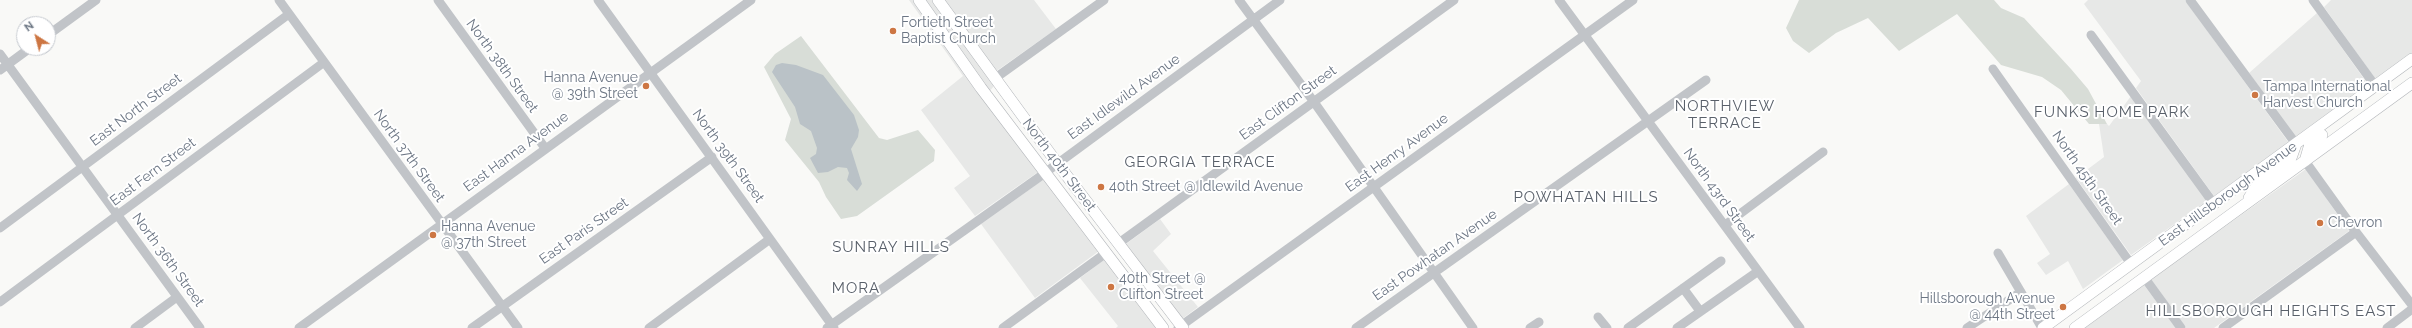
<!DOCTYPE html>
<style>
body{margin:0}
#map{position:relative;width:2412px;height:328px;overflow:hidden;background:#f9f9f7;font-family:Raleway,sans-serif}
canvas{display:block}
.north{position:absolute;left:16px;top:16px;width:40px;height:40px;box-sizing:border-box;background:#fff;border:1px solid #c4c8ce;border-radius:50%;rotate:324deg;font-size:11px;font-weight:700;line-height:16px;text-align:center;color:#6c7684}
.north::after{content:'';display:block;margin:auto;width:14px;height:18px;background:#cd7643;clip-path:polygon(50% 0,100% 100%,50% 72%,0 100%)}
</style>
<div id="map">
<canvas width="2412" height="328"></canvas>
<div class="north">N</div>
</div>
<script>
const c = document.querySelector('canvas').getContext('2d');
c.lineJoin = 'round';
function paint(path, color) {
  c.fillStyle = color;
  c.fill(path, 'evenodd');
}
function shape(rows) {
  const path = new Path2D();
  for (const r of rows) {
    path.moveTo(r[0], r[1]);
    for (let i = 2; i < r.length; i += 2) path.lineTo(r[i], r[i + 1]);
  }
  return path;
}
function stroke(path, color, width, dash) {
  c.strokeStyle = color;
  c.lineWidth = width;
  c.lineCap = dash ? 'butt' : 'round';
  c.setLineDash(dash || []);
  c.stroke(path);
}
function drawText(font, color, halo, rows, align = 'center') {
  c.font = font + ' Raleway,sans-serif';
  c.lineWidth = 4;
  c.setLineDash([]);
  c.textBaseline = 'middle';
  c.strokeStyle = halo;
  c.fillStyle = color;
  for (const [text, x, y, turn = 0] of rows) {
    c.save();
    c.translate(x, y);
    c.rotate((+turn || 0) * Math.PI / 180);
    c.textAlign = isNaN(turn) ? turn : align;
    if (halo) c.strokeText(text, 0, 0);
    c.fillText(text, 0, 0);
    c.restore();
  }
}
paint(shape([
 [909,0,913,0,1038,172,975,216,954,188,970,176,921,110,963,76],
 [924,0,933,0,994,86,989,92],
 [944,0,1034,0,1056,29,995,72],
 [2088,0,2185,0,2289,143,2214,196,2136,88,2141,81,2084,4],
 [2331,0,2412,0,2412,53,2376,80,2324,7],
 [2317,13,2369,86,2296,138,2249,73],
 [2131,96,2207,201,2131,255,2076,178,2104,157,2099,124,2107,124,2109,126],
 [2306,169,2349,231,2214,328,2186,328,2151,279],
 [1044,179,1099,251,1035,298,981,224],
 [2069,184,2123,260,2083,289,2068,261,2046,275,2037,263,2050,254,2026,216],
 [1160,219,1171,234,1153,251,1198,307,1182,319,1126,244],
 [1105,259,1157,328,1116,328,1118,326,1080,278],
 [2144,285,2176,328,2085,328]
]), '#e7e8e7');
paint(shape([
 [1799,0,1994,0,2001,8,2024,18,2071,69,2088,89,2107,124,2089,124,2061,90,2042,77,2001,65,1957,14,1899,51,1868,18,1836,33,1809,53,1793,41,1786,28],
 [801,36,879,138,887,140,918,130,935,150,934,161,857,216,841,219,826,197,819,182,785,140,791,119,764,67,775,54]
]), '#d8ddd7');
paint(shape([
 [782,63,796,65,823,75,854,115,859,130,858,137,851,149,862,184,857,191,847,180,849,173,847,168,838,167,828,172,818,173,810,158,816,154,817,148,811,131,800,124,795,107,772,72,776,65]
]), '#bac2c7');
const major = shape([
 [919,0,981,88,1163,328],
 [938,0,1057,163,1183,328],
 [2305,161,2310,144,2322,135],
 [2249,198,2258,184,2291,158,2296,144],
 [2043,328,2412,59],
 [2075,328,2412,83]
]);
stroke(major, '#b3b6ba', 12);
stroke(shape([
 [279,0,518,328],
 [438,0,545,148],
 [598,0,834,328],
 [1239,0,1314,102,1473,328],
 [1559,0,1800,328],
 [2190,0,2296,144],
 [2313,0,2376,87],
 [48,35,96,0],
 [2091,35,2214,204],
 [0,54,200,328],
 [1993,69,2131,264],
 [0,70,30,48],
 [994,79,1104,0],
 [2305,161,2356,232,2412,305],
 [1725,225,1823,152],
 [0,228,289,14],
 [1119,243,1454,0],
 [1998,253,2042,328],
 [2144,277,2181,328],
 [1683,288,1700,311],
 [0,302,323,63],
 [1598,317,1607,328],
 [135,328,177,297],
 [299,328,751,0],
 [472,328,712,157],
 [649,328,770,239],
 [827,328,1038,178,1280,0],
 [1003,328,1106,253],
 [1178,328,1633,0],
 [1356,328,1706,80],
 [1530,328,1539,322],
 [1628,328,1721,261],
 [1677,328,1757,272],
 [1967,328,2021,292],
 [2223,328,2356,232],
 [2387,328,2412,309]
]), '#c1c4c8', 9);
stroke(major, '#fff', 11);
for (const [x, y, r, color] of [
 [893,31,4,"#cd7643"],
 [646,86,4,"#cd7643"],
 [2255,95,4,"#cd7643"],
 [1101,187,4,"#cd7643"],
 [2320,223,4,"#cd7643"],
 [433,235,4,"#cd7643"],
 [1111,287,4,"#cd7643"],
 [2063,307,4,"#cd7643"]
]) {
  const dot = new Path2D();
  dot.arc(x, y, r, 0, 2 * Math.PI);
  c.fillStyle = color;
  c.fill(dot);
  stroke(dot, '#fff', 1.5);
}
drawText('14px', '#6c7684', '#fff', [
 ["Fortieth Street",901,23],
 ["Baptist Church",901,39],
 ["Hanna Avenue",638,78,"right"],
 ["@ 39th Street",638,94,"right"],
 ["Tampa International",2263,87],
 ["Harvest Church",2263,103],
 ["40th Street @ Idlewild Avenue",1109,187],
 ["Chevron",2328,223],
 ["Hanna Avenue",441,227],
 ["@ 37th Street",441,243],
 ["40th Street @",1119,279],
 ["Clifton Street",1119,295],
 ["Hillsborough Avenue",2055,299,"right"],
 ["@ 44th Street",2055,315,"right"]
], 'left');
drawText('14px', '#6c7684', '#fff', [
 ["North 38th Street",502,66,54],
 ["East Idlewild Avenue",1124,97,-36],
 ["East Clifton Street",1288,103,-36],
 ["East North Street",136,110,-37],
 ["East Hanna Avenue",516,152,-36],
 ["East Henry Avenue",1397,153,-36],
 ["North 37th Street",409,156,54],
 ["North 39th Street",728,156,54],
 ["North 40th Street",1059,165,53],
 ["East Fern Street",153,172,-37],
 ["North 45th Street",2087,178,55],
 ["East Hillsborough Avenue",2228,194,-36],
 ["North 43rd Street",1719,195,54],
 ["East Paris Street",584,231,-35],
 ["East Powhatan Avenue",1435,255,-35],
 ["North 36th Street",168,260,54]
]);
c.letterSpacing = '1px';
drawText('15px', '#59606a', '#fff', [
 ["NORTHVIEW",1725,106],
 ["TERRACE",1725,123],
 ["FUNKS HOME PARK",2112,112],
 ["GEORGIA TERRACE",1200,162],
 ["POWHATAN HILLS",1586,197],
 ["SUNRAY HILLS",891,247],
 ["MORA",856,288],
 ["HILLSBOROUGH HEIGHTS EAST",2271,311]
]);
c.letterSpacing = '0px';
</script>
